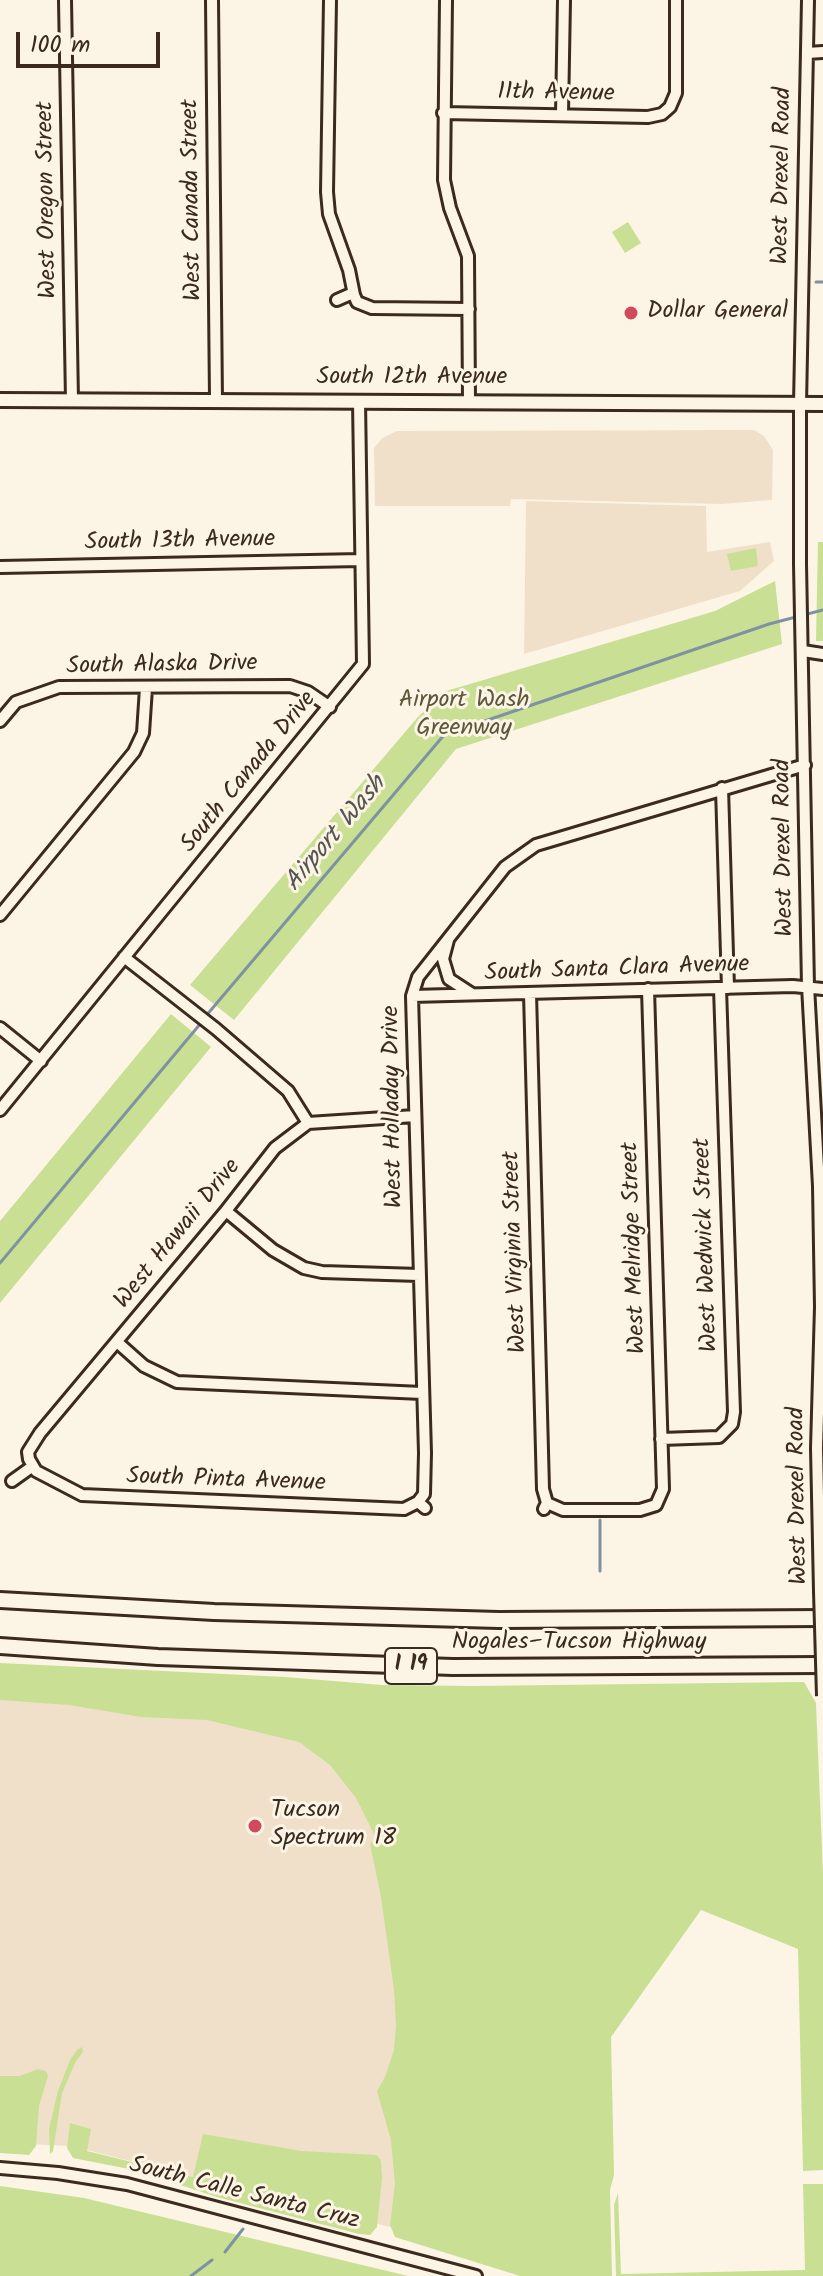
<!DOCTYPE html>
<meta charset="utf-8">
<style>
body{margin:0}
#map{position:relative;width:823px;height:2276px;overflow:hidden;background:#fcf5e5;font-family:Kalam,sans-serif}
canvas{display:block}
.scale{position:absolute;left:16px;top:32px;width:144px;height:36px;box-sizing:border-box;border:4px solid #3b2a1e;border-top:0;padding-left:10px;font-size:24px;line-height:28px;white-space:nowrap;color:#3b2a1e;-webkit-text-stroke:6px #fcf5e5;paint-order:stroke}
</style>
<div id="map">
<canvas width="823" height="2276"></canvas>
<div class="scale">100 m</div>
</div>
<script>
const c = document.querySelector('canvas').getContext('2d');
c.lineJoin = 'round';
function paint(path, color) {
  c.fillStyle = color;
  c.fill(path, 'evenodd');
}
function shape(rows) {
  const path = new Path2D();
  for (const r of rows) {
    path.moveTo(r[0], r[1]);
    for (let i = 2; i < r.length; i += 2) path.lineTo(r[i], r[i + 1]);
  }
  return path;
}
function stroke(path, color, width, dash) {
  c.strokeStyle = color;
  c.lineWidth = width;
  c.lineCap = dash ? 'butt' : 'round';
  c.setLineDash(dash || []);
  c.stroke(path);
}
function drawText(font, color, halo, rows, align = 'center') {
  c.font = font + ' Kalam,sans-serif';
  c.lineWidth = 6;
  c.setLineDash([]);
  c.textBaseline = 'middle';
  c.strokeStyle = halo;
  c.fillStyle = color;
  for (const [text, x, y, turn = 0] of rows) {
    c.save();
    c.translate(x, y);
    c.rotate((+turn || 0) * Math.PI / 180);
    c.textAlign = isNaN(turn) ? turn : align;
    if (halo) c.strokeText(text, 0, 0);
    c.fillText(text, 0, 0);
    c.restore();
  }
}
paint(shape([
 [754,430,764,436,773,450,772,500,721,504,511,499,510,506,375,506,374,448,382,438,397,431],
 [526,501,706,506,707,552,770,542,774,561,740,591,524,654],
 [0,1687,87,1692,396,1756,404,1940,402,2230,71,2146,0,2143]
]), '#f1e0c9');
paint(shape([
 [628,222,641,243,625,253,612,232],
 [818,542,823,542,823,641,816,641],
 [756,548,758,566,731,571,727,554],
 [775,581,782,644,456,749,234,1020,190,985,417,718,443,692,715,611],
 [171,1014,211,1047,0,1303,0,1221],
 [0,1663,285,1677,382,1685,472,1686,804,1682,816,1703,823,1874,823,2170,803,2171,798,1949,701,1910,611,2037,614,2175,610,2190,612,2276,520,2276,395,2237,390,2225,395,2184,391,2140,377,2091,385,2077,394,2050,396,2025,394,1990,381,1897,370,1844,376,1838,356,1798,330,1765,299,1742,207,1720,141,1717,69,1705,0,1700],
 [82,2047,83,2052,76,2061,62,2093,53,2151,50,2154,49,2129,58,2091,70,2060,77,2050],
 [38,2069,46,2071,48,2076,39,2106,36,2146,29,2155,0,2153,0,2076,20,2076],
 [70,2123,91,2129,87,2151,193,2177,203,2134,302,2151,377,2155,381,2161,382,2178,377,2227,370,2235,359,2234,217,2197,134,2170,73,2158,67,2148],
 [803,2184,823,2184,823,2276,616,2276,614,2205,618,2193,621,2274,805,2270],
 [0,2186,84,2198,408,2276,0,2276]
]), '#c9df94');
stroke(shape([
 [816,282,823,282],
 [205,1017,444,735,769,624,823,610],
 [0,1263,201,1023],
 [600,1571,600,1520],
 [256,2202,258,2196],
 [225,2252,243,2229],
 [191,2276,212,2260]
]), '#7f92a1', 3);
const minor = shape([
 [65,0,72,400],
 [212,0,216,400],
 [330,0,327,192,329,214,349,270,354,295,357,302,372,308,469,309],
 [446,0,444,180,450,208,468,256,469,401],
 [808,0,800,404,800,564,808,986,819,1186,821,1307,817,1448,820,1591],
 [807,53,823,52],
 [443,113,648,117,662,114,670,107,676,93,676,0],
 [562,114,564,0],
 [337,300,353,293],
 [0,567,361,560],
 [803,651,823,654],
 [0,721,16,702,59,687,290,686,308,692,330,707],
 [722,788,728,988],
 [0,915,134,752,143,733,146,688],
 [448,940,443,959,449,979,472,994],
 [124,957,216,1029,288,1091,308,1123],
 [648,989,663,1489,656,1505],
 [530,993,543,1489,547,1503,544,1509],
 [412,996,793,986,823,989],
 [0,1028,41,1061],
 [0,1110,363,664,359,401],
 [415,1116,308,1123,275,1148,225,1212,40,1433,28,1452,29,1459,36,1471,82,1495,404,1509,418,1502,425,1508],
 [226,1211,273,1250,304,1268,322,1272,419,1275],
 [117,1342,144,1366,177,1382,422,1393],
 [661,1439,719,1437,732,1424,734,1412,720,988],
 [12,1481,33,1466],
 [418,1502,424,1494,425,1453,412,996,418,977,505,867,536,845,805,765],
 [547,1503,563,1510,640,1510,656,1505],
 [0,2168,58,2173,127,2184,476,2276]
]);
const major = shape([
 [0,400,823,404]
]);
const highway = shape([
 [0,1600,214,1612,499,1620,823,1618],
 [0,1646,158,1657,453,1667,823,1665]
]);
stroke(minor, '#3b2a1e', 16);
stroke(major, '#3b2a1e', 18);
stroke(highway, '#3b2a1e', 20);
stroke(minor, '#fcf5e5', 10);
stroke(major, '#fcf5e5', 12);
stroke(highway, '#fcf5e5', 14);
const minorBridge = shape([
 [820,1591,823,1696]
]);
stroke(minorBridge, '#3b2a1e', 16, []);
stroke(minorBridge, '#fcf5e5', 10);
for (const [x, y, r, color] of [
 [631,313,8,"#d1495b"],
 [255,1826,8,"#d1495b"]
]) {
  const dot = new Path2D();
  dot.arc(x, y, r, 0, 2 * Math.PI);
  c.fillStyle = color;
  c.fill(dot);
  stroke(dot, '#fcf5e5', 3);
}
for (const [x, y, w] of [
 [411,1666,52]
]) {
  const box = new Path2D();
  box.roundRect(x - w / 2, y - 18, w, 36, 6);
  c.fillStyle = '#fcf5e5';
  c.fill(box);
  stroke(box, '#3b2a1e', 2);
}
drawText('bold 22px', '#3b2a1e', null, [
 ["I 19",411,1666]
]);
drawText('24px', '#3b2a1e', '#fcf5e5', [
 ["11th Avenue",556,95,1],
 ["West Drexel Road",784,176,-89],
 ["West Oregon Street",49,200,-91],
 ["West Canada Street",194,200,-91],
 ["South 12th Avenue",412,379],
 ["South 13th Avenue",180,543,-1],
 ["South Alaska Drive",162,667,-1],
 ["South Canada Drive",250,773,-51],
 ["West Drexel Road",786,848,-91],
 ["South Santa Clara Avenue",617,971,-2],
 ["West Holladay Drive",395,1107,-91],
 ["West Hawaii Drive",179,1235,-51],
 ["West Wedwick Street",708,1245,-92],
 ["West Melridge Street",636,1248,-92],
 ["West Virginia Street",517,1252,-92],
 ["South Pinta Avenue",226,1482,2],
 ["West Drexel Road",800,1496,-91],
 ["Nogales–Tucson Highway",579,1644],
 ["South Calle Santa Cruz",244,2195,14]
]);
drawText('24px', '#3b2a1e', '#fcf5e5', [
 ["Dollar General",647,313],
 ["Tucson",271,1812],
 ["Spectrum 18",271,1840]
], 'left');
drawText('24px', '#5e573c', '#fcf5e5', [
 ["Airport Wash",464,702],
 ["Greenway",464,730]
]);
drawText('italic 26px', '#575554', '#fcf5e5', [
 ["Airport Wash",337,835,-50]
]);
</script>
